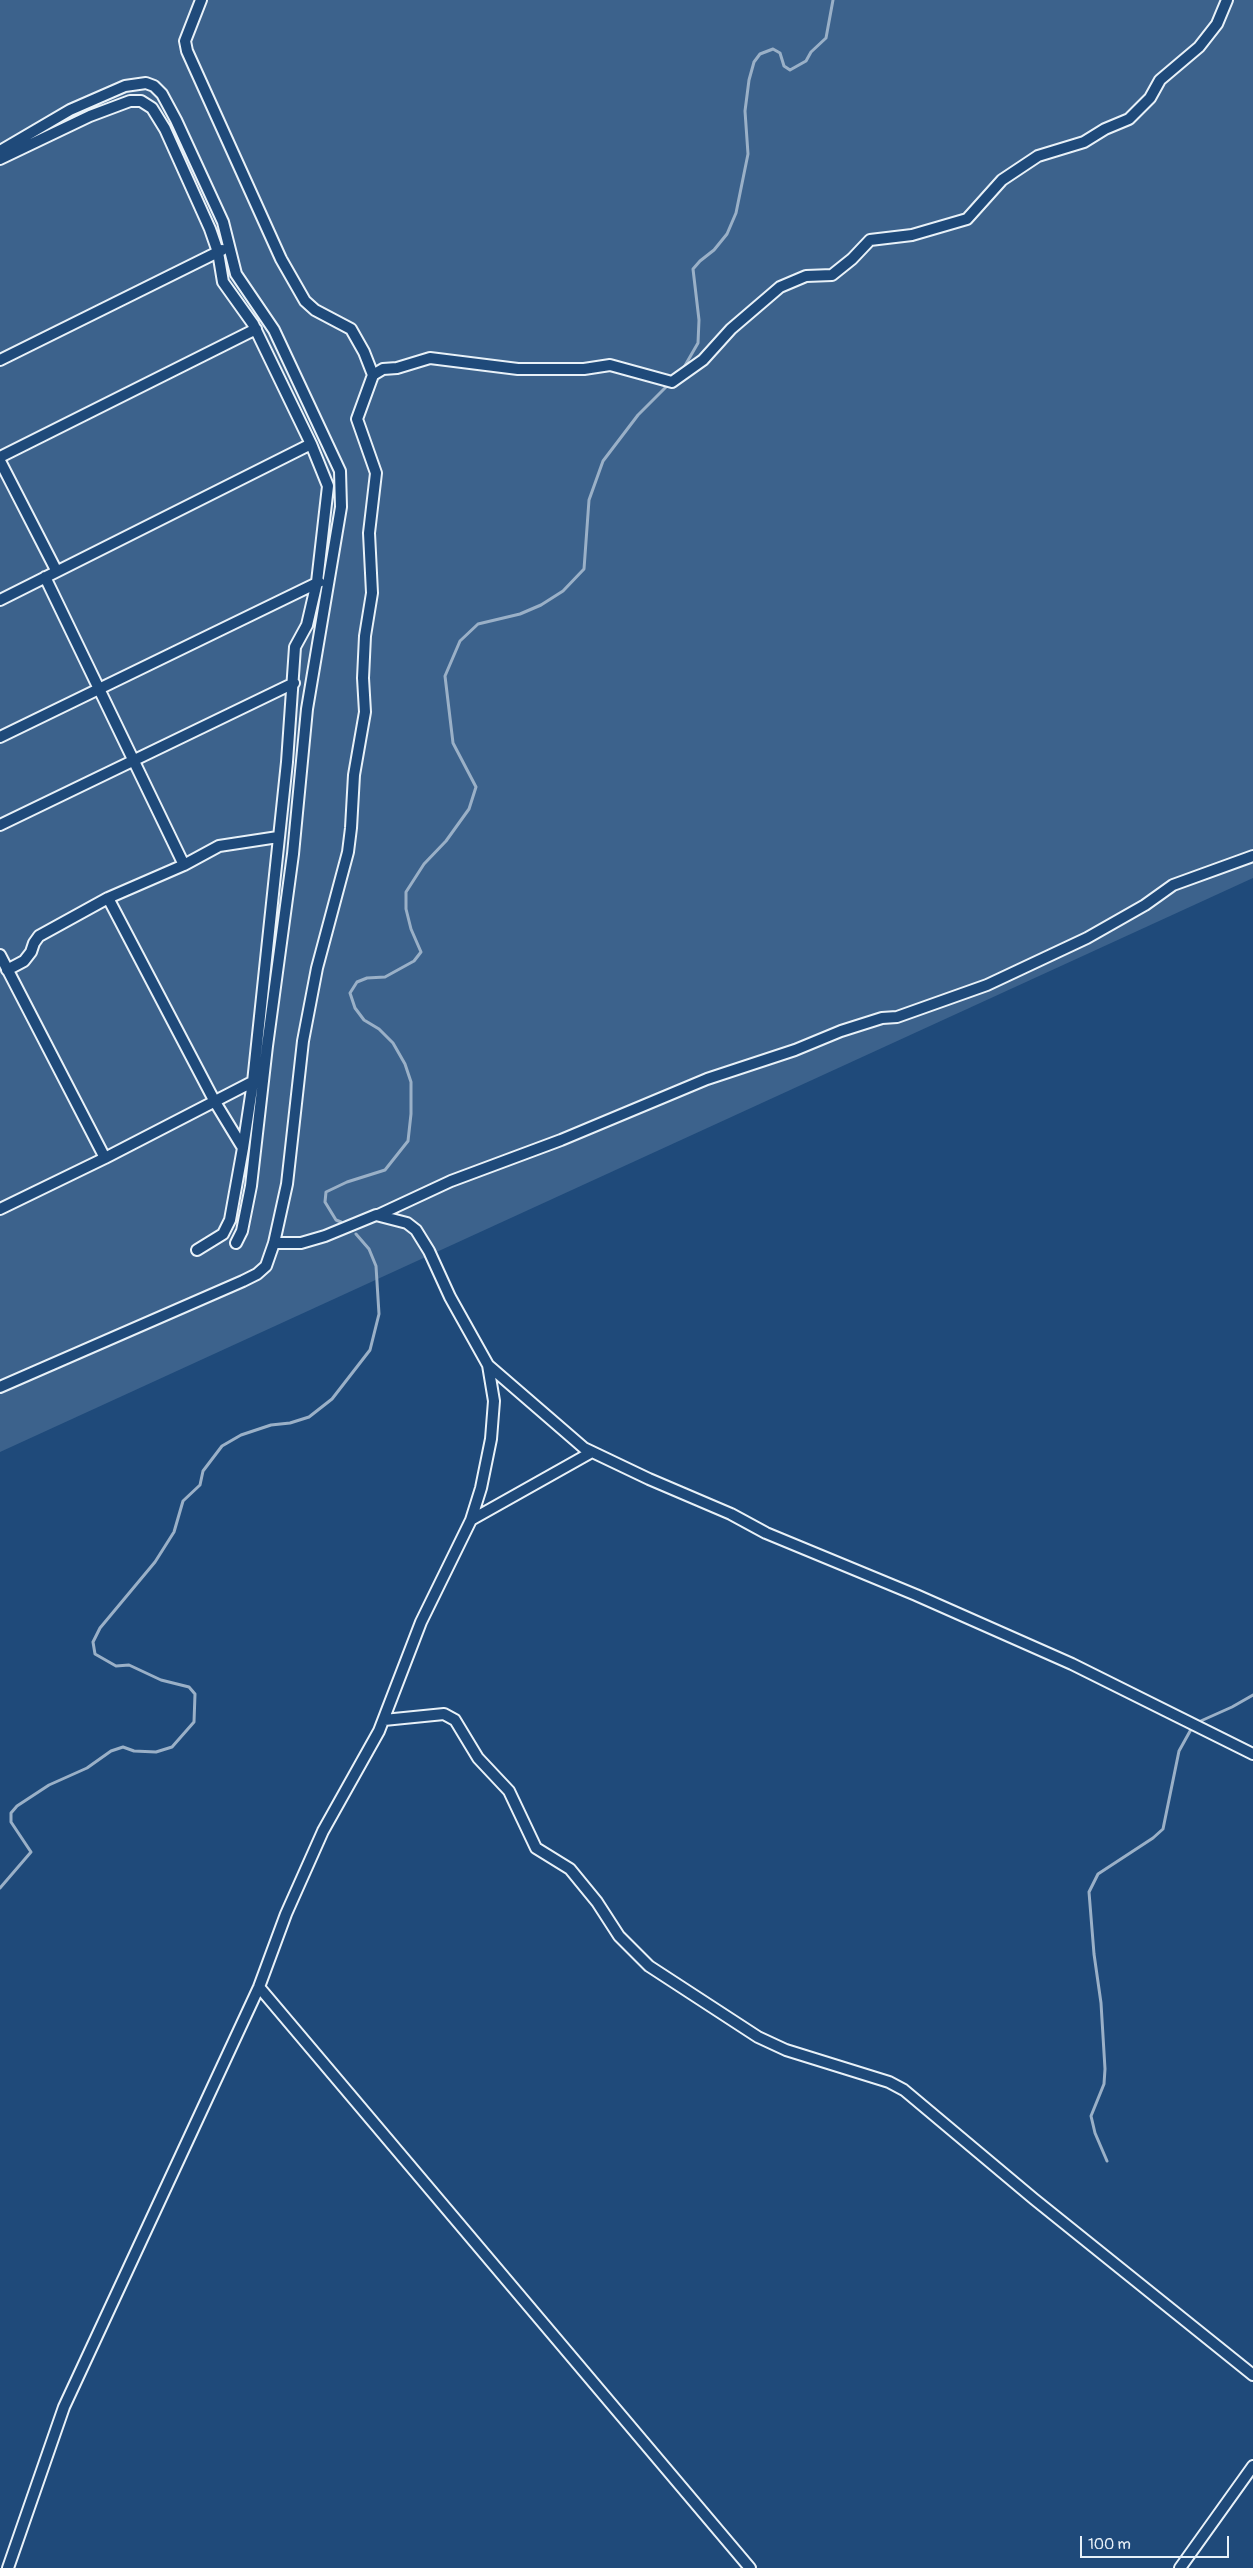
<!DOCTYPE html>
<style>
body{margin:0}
#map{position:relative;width:1253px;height:2568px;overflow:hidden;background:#1f4a7a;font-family:Pangolin,sans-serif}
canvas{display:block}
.scale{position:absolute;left:1080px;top:2536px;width:149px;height:22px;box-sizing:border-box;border:2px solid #e8f1f8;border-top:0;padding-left:6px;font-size:15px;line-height:18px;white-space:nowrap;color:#e8f1f8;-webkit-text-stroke:4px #1f4a7a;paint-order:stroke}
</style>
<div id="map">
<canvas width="1253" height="2568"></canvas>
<div class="scale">100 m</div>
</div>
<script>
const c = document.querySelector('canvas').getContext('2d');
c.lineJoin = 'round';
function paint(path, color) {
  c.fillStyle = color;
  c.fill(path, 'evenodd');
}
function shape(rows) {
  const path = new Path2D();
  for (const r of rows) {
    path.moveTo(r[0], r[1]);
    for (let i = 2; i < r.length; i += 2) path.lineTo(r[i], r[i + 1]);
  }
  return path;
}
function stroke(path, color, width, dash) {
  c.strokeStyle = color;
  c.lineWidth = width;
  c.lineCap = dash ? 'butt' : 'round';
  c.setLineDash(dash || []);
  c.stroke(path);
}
paint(shape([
 [0,0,1253,0,1253,878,0,1452]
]), '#3c628c');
stroke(shape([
 [683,369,698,343,699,320,693,269,700,261,714,250,727,234,736,213,748,154,745,111,749,80,754,62,760,54,773,49,780,53,784,66,790,70,806,61,811,52,826,38,833,0],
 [341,1222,336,1220,325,1202,326,1192,347,1182,385,1170,408,1141,411,1114,411,1082,405,1064,393,1043,379,1029,364,1020,355,1008,350,993,357,982,367,978,385,977,414,961,421,952,411,929,406,909,406,892,424,864,446,841,469,809,476,787,453,743,445,676,460,641,478,624,520,614,541,605,563,591,584,569,589,500,603,461,638,415,670,383],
 [0,1888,31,1852,11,1822,11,1813,17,1806,49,1785,87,1768,111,1751,123,1747,134,1751,156,1752,172,1747,194,1722,195,1694,189,1687,161,1680,129,1665,116,1666,95,1654,93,1642,100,1628,155,1562,174,1532,183,1501,200,1485,203,1471,222,1446,241,1435,271,1425,290,1423,309,1417,332,1399,370,1350,379,1314,376,1266,369,1249,356,1234],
 [1107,2161,1095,2133,1091,2116,1104,2084,1105,2069,1101,2003,1094,1954,1089,1892,1098,1874,1153,1838,1163,1829,1179,1751,1194,1724,1232,1707,1253,1695]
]), '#9ab0c7', 3);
const minor = shape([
 [0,151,70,110,125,86,146,83,154,86,162,94,176,120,223,222,236,274,274,330,340,471,341,507,307,709,293,854,267,1046,251,1186,242,1231,236,1243],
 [0,159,90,116,130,101,141,101,152,108,165,129,210,229,218,252,223,282,253,324,311,444,328,486,317,582,307,625,295,647,287,762,253,1082,243,1148,230,1220,223,1234,197,1250],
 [0,360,222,250],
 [373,375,383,369,397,368,430,358,518,369,584,369,610,365,672,382,703,360,731,329,780,287,806,276,832,275,852,259,870,240,912,235,967,219,1002,180,1038,156,1084,142,1105,129,1129,119,1150,98,1160,80,1199,47,1217,24,1227,0],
 [0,457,256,329],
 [0,461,56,570],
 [45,577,184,865],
 [0,600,311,444],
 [0,737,319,582],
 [0,825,294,683],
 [108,898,215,1102,243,1148],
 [0,955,105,1158],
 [7,970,24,961,31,952,34,943,39,936,108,898,184,865,219,846,278,837],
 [0,1209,105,1158,256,1080],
 [378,1215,451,1181,561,1140,707,1079,795,1050,841,1031,882,1018,897,1017,987,985,1087,938,1145,905,1173,885,1253,856],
 [274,1243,301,1243,325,1236,376,1215,407,1223,416,1230,429,1251,450,1297,488,1365,584,1448,649,1479,731,1514,766,1533,916,1595,1072,1664,1253,1754],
 [0,1387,243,1281,257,1274,266,1266,274,1243,287,1184,303,1041,317,968,348,852,351,828,354,775,365,712,363,678,365,636,372,593,369,533,376,473,357,419,373,375,364,352,351,329,315,310,305,301,281,259,187,51,185,41,201,0],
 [471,1520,592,1452],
 [384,1720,444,1714,455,1720,478,1758,509,1791,536,1848,570,1869,597,1902,619,1936,649,1966,758,2037,786,2050,889,2082,904,2090,1034,2199,1253,2375],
 [259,1987,750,2568],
 [8,2568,64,2407,259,1987,286,1914,323,1831,379,1731,421,1622,471,1520,481,1488,491,1439,494,1401,488,1365],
 [1180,2568,1253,2466]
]);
stroke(minor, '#e8f1f8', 14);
stroke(minor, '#1f4a7a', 10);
</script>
